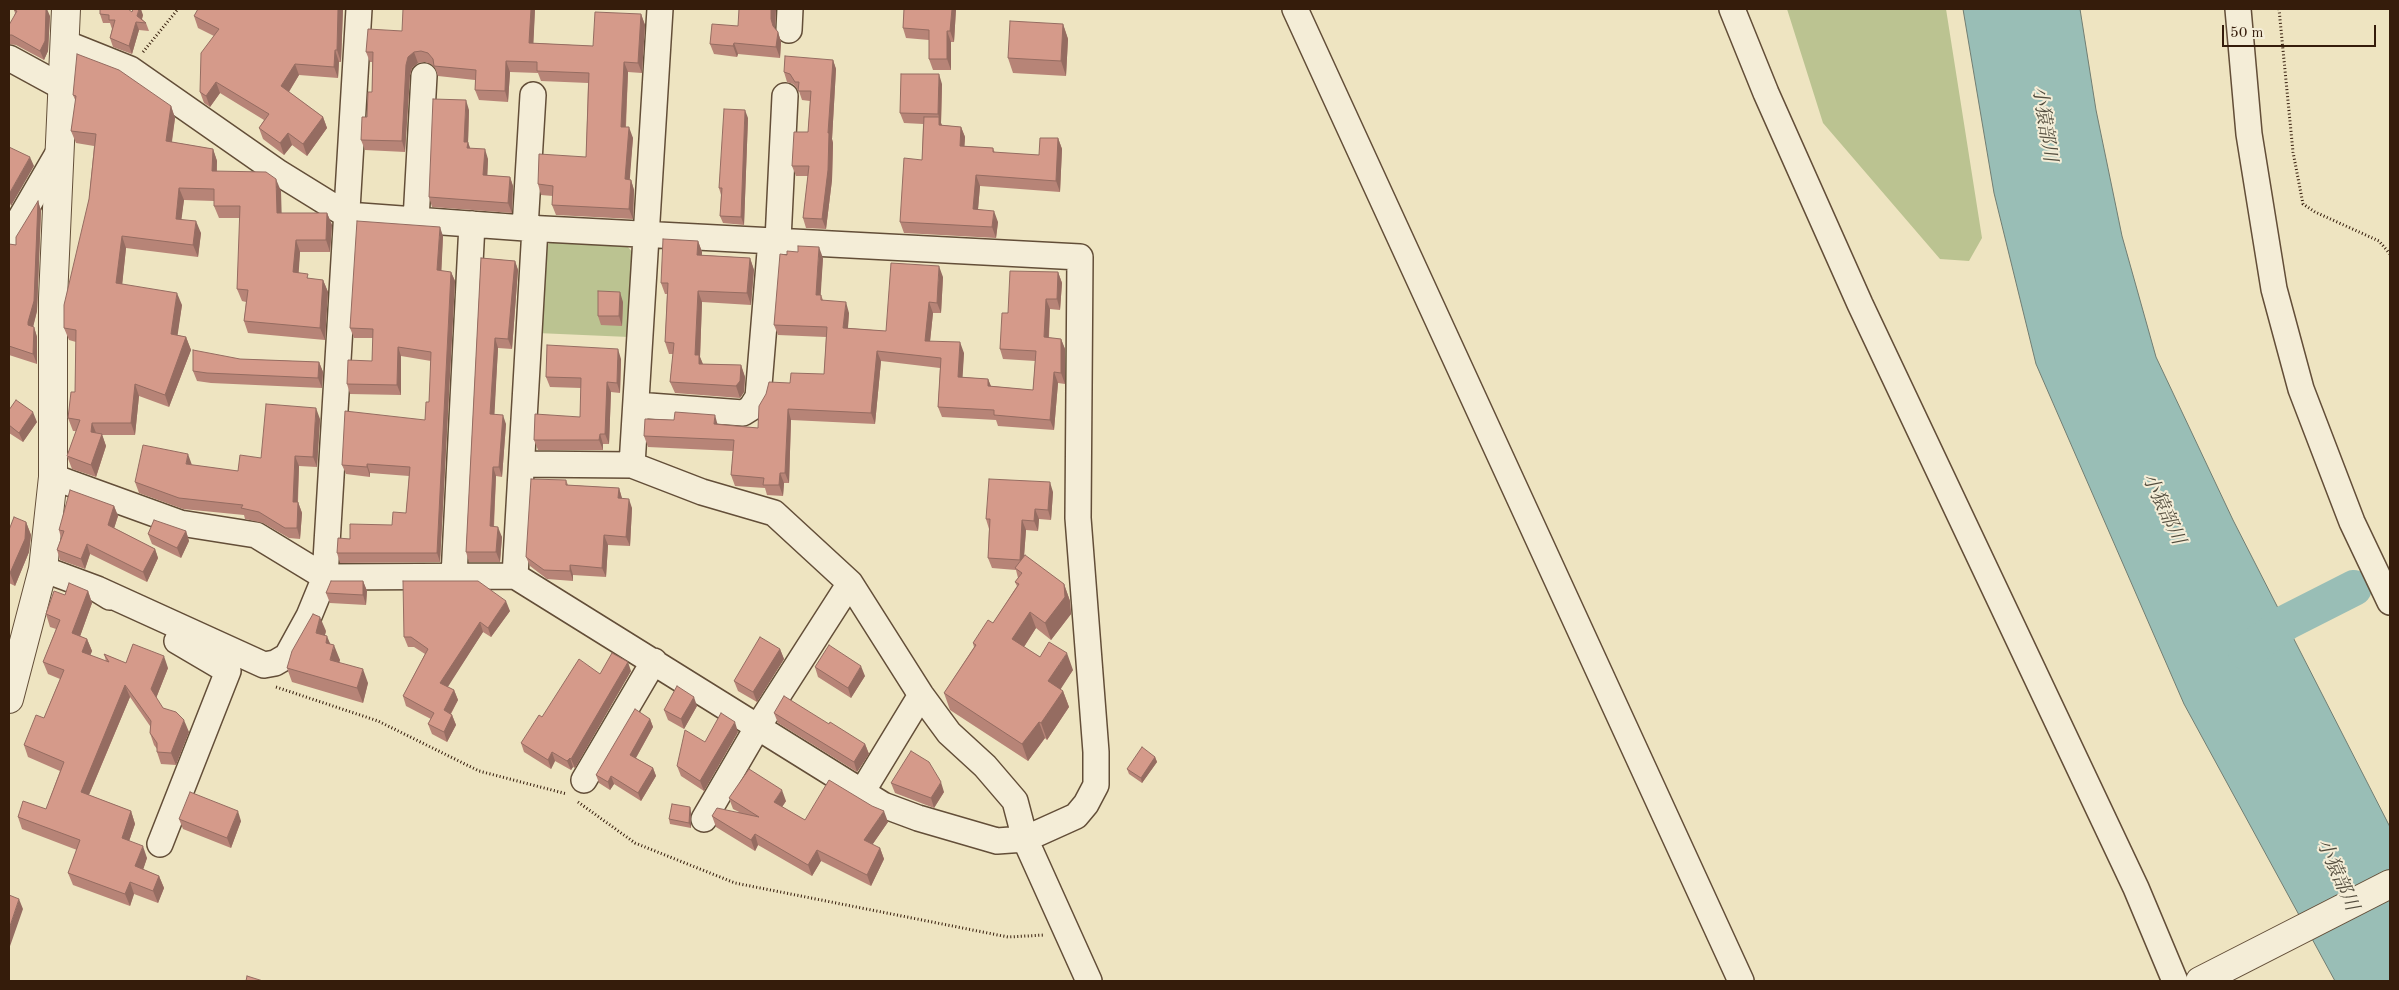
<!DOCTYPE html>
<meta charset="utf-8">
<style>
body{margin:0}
#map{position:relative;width:2399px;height:990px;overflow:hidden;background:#eee4c1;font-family:"Old Standard TT",serif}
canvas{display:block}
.frame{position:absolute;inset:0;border:10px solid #351c0b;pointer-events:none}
.scale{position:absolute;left:2222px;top:25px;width:154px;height:22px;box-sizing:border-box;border:2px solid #351c0b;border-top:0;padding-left:6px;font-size:15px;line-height:18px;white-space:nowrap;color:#351c0b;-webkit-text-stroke:4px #f4edd7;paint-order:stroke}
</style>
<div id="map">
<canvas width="2399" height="990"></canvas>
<div class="frame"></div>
<div class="scale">50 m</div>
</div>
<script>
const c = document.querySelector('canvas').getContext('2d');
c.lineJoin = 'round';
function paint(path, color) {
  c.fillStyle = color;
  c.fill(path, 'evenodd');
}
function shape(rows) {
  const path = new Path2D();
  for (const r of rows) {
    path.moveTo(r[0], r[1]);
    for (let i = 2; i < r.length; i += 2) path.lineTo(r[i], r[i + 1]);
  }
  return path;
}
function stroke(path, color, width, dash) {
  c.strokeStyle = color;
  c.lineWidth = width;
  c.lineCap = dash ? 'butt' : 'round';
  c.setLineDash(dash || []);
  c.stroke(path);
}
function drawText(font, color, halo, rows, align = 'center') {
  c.font = font + ' "Old Standard TT","Noto Serif JP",serif';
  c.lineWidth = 4;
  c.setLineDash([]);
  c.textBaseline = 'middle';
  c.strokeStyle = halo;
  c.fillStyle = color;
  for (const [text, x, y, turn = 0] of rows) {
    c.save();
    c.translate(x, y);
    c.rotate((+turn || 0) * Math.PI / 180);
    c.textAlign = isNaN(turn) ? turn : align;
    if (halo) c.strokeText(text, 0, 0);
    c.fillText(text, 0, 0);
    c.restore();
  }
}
paint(shape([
 [1787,9,1946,9,1982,238,1969,261,1940,259,1823,123],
 [552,241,627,246,635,255,629,337,537,333,541,250]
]), '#bbc391');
const water = shape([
 [1963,9,2080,9,2096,110,2122,236,2156,357,2233,520,2390,827,2390,981,2335,981,2184,704,2036,364,1994,193,1963,9]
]);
paint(water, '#99beb6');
stroke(water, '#717d72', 1);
stroke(shape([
 [2246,652,2287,622,2354,588]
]), '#99beb6', 36);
const minor = shape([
 [1295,9,1741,981],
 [1732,9,1766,93,1860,304,2136,888,2175,981],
 [2238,9,2249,134,2274,289,2301,389,2352,522,2390,602],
 [789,30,790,9],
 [9,58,64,88],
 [416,220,424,76],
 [525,228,533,95],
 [9,238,60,150],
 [778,240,785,96],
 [636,405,743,413,751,408,758,397,771,240],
 [522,464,632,465,702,492,774,513,850,583,921,695,949,733,985,766,1015,801,1025,839,1089,981],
 [632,465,660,9],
 [53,477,180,523,256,535,325,577,515,576,883,805,918,818,997,841,1025,839,1076,816,1086,804,1096,785,1096,752,1078,518,1080,257,525,228,347,215,279,173,130,69,65,43],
 [43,569,97,589,110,597],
 [454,576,472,224],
 [515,576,535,228],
 [97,589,264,665,275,663,287,656,309,616,325,577,359,9],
 [584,780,654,661],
 [862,792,921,695],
 [704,819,757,728,850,583],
 [160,844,228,671,177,641]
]);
const tertiary = shape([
 [9,699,43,569,53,477,53,298,66,9],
 [2200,981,2390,884]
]);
stroke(minor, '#634e38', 28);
stroke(tertiary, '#634e38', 30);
stroke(shape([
 [2279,9,2293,152,2303,204,2315,212,2379,241,2390,254],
 [143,52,178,9],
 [276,687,378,721,479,771,567,794],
 [578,802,635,843,735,883,1008,937,1045,935]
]), '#351c0b', 3, [1, 2.5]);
stroke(minor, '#f4edd7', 25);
stroke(tertiary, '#f4edd7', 28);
paint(shape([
 [343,9,341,62,339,62,338,78,299,75,289,92,323,117,327,128,307,156,292,145,284,155,263,139,259,128,264,120,220,93,210,107,204,103,200,92,214,36,198,28,194,16],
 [535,9,533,43,593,46,641,14,645,25,642,73,628,72,626,127,633,138,629,179,631,180,634,190,633,219,556,215,552,205,553,196,541,195,538,184,586,157,588,83,541,81,538,73,510,72,508,102,479,100,475,90,475,80,438,76,435,68,431,64,425,62,418,63,412,68,410,75,405,152,365,150,361,140,367,117,372,92,372,62,370,62,366,52,402,31],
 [776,9,775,29,778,32,781,42,780,58,738,54,737,57,714,54,710,44,738,26],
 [904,9,956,9,954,42,951,42,951,70,933,70,929,59,929,40,906,38,903,28],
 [14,10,50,16,48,51,44,60,16,45,9,44,9,35,15,13],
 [132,12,143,15,142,19,146,23,149,31,139,30,132,54,113,47,110,38,112,29,110,23,103,23,100,14],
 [1063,24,1068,39,1066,76,1013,73,1008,58],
 [833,60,836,69,832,139,833,143,832,180,826,229,806,228,803,218,808,176,796,176,792,166,808,132,810,101,802,100,799,91,793,84,787,82,784,72],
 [942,84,941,123,942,125,961,127,965,137,964,146,993,148,995,153,1039,155,1058,138,1062,149,1060,192,980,186,978,210,998,222,996,238,904,233,900,222,922,160,923,124,904,123,900,113],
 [73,95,171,106,175,118,172,142,213,149,217,161,217,171,281,191,281,213,327,213,332,225,330,252,300,252,298,273,310,279,323,280,328,292,325,340,248,333,244,321,246,302,242,301,237,289,240,218,219,218,214,206,214,201,184,200,181,219,201,233,198,257,126,248,122,284,182,305,177,335,186,337,191,350,169,407,139,396,135,435,102,435,106,446,96,477,72,469,67,456,76,431,73,431,68,418,75,392,76,342,69,340,64,328,89,199,94,146,76,143,71,131,76,102],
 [469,110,468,142,470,148,488,159,487,175,510,177,513,186,512,213,432,207,429,197],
 [748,118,744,225,723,223,720,216,721,195,719,188],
 [38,201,41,211,37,311,33,327,34,327,37,337,37,364,9,355,9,244,16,245],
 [443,236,441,271,451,272,455,281,440,562,340,563,337,553,350,539,392,525,406,513,409,476,370,473,370,477,346,474,342,465,425,420,429,402,431,361,401,356,401,395,350,394,347,384,372,361,373,338,354,338,350,328],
 [698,241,702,252,702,255,750,258,754,270,751,305,702,302,700,357,703,364,741,365,745,377,744,392,740,398,675,393,670,382,673,354,669,354,665,342,667,294,665,294,661,283],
 [481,258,515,261,518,270,512,349,498,348,494,414,506,424,502,477,496,476,494,527,502,537,500,562,469,562,466,552],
 [823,258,820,295,821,295,823,300,849,313,848,328,886,331,943,277,941,313,933,313,930,341,964,353,962,377,988,379,991,386,1033,390,1035,361,1003,359,1000,349,1008,313,1058,272,1062,283,1060,310,1050,309,1049,338,1061,339,1065,349,1065,384,1058,383,1054,430,998,426,996,420,942,417,938,407,940,368,881,361,875,424,791,420,789,483,784,483,783,496,767,495,765,488,735,486,731,475,733,451,648,447,644,436,674,420,758,428,790,383,824,374,826,337,778,335,774,325],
 [623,302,622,326,601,325,598,316],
 [240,359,319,362,323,372,322,388,211,383,197,381,193,371],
 [621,359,620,393,611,392,609,444,603,444,603,450,538,450,534,440,580,417,581,388,550,387,546,377],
 [9,410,37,422,23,442,9,433],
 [320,419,317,467,299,466,298,502,302,513,300,539,289,538,263,523,245,519,244,515,183,509,139,493,135,482,192,465,238,471,261,458],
 [566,480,568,485,619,488,622,499,632,508,630,546,608,545,606,577,573,575,573,581,547,579,530,566,526,557],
 [1053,492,1051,520,1039,519,1038,531,1026,530,1024,555,1064,584,1070,601,1071,614,1051,640,1036,628,1024,647,1040,657,1073,670,1060,689,1063,691,1069,707,1047,740,1045,738,1028,761,950,710,944,693,974,647,973,643,993,623,1017,586,1015,582,1018,578,1016,570,992,568,988,558,989,529,986,519],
 [114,506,118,516,114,528,155,549,158,558,147,582,90,554,85,569,60,560,57,550,61,538,59,530],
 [26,522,31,535,29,552,15,586,9,583,9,530],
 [186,531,189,541,181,558,152,544,148,534],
 [363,581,367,591,366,605,330,603,326,593],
 [88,591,92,603,80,636,87,639,92,651,90,655,106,661,104,654,126,663,168,668,156,698,163,708,189,732,176,765,161,764,157,752,157,749,154,745,150,733,150,726,130,697,89,795,131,811,135,824,129,841,147,858,143,869,159,876,164,888,158,903,134,894,130,906,73,885,68,873,77,850,22,829,18,817,46,809,60,771,28,757,24,745,44,718,60,679,48,674,43,662,56,629,50,627,46,614,65,595],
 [510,611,491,637,483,632,447,687,454,690,458,700,451,714,452,715,456,725,447,742,432,734,428,724,431,719,406,706,403,696,425,654,414,647,408,647,404,637],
 [326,631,325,635,340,660,339,662,368,683,363,703,292,682,287,668],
 [780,649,784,659,757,702,738,691,734,681],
 [815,667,865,676,851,698,818,677],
 [631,671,575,768,573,767,571,770,555,761,551,769,524,752,521,743,542,717,600,674],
 [697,706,684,729,668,720,664,710],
 [774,713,865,744,869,754,857,772,778,723],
 [650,719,653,727,636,758,653,768,656,776,641,801,614,784,610,790,599,783,596,775],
 [738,732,704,791,681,776,677,766,705,742],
 [1155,757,1157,762,1142,783,1129,774,1127,769],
 [891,783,944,792,934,808,895,793],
 [729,798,786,801,782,807,805,820,888,822,872,845,880,848,884,859,871,886,821,861,812,876,758,845,755,851,716,827,712,816,739,812,733,809],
 [690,807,691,812,691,828,670,824,669,819],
 [179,819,241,821,231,848,183,829]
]), '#b78477');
paint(shape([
 [46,9,47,9,50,16,48,51,44,60,40,51],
 [139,9,141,9,143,15,141,22,137,16],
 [338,9,343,9,341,62,337,50],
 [531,9,535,9,533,53,529,43],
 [771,9,776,9,775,29,773,26,771,19],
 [952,9,956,9,954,42,950,31],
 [641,14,645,25,642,73,638,63],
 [136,22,139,30,132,54,129,46],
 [1063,24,1068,39,1066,76,1061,61],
 [947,31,951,42,951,70,947,59],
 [778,32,781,42,780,58,776,47],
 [734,43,738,54,737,57,733,46],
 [335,50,339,62,338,78,334,67],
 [414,52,418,63,412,68,410,75,405,152,402,141,406,65,408,57],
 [833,60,836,69,832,139,833,143,832,180,826,229,822,219],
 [506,61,510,72,508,102,505,91],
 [624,62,628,72,625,137,621,127],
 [295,64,299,75,285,98,281,86],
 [939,74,942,84,941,123,943,128,939,125,939,117,938,114],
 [216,82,220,93,210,107,206,96],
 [466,100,469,110,468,143,468,142,471,151,471,158,464,142],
 [171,106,175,118,170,153,166,141],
 [745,110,748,118,744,225,741,217],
 [323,117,327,128,307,156,303,144],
 [629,127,633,138,629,190,625,179],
 [961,127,965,137,964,157,960,146],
 [288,133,292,145,284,155,280,143],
 [1058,138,1062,149,1060,192,1056,181],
 [213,149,217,161,216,183,212,171],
 [485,149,488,159,487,185,483,175],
 [30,157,34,166,11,206,9,200,9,194],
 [976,175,980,186,977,220,973,209],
 [510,177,513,186,512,213,508,203],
 [276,179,281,191,282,225,277,213],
 [631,180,634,190,633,219,629,209],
 [179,188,184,200,180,231,176,219],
 [38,201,41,211,37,311,32,331,28,325,28,322],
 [994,211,998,222,996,238,992,227],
 [327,213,332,225,330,252,326,240],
 [196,221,201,233,198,257,193,245],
 [440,227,443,236,441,280,437,270],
 [122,236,126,248,121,296,116,283],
 [296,240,300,252,298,284,293,272],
 [698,241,702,252,701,267,697,255],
 [819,247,823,258,820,306,816,295],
 [750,258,754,270,751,305,747,293],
 [515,261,518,270,512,349,508,339],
 [939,266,943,277,941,313,937,303],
 [451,272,455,281,440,562,437,553],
 [1058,272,1062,283,1060,310,1057,299],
 [323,280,328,292,325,340,320,328],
 [698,291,702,302,700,357,704,367,703,376,695,355],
 [620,292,623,302,622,326,619,316],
 [177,293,182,305,176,346,171,334],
 [1046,299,1050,309,1048,348,1044,337],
 [846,302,849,313,847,338,843,328],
 [929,302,933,313,929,351,925,341],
 [34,327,37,337,37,364,33,354],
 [186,337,191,350,169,407,165,395],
 [495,338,498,348,494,423,490,414],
 [1061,339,1065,349,1065,384,1061,373],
 [960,342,964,353,962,387,958,377],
 [398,347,401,356,401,395,397,385],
 [618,349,621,359,620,393,617,383],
 [877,351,881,361,875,424,871,413],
 [319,362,323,372,322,388,318,378],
 [741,365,745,377,744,392,740,398,736,386],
 [1054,372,1058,383,1054,430,1050,420],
 [988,379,992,389,988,386],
 [607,382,611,392,609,444,605,434],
 [135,384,139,396,135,435,131,423],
 [316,408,320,419,317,467,313,457],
 [788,409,791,420,789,483,785,473],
 [33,412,37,422,23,442,19,433],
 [503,415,506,424,502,477,499,467],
 [715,415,718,426,714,424],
 [92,423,97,435,91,432],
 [102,434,106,446,96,477,91,465],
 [600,434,603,444,603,450,599,440],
 [188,454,192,465,186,464],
 [295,456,299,466,297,512,293,502],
 [367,464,370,473,370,477,367,467],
 [493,467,496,476,493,536,490,526],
 [780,473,784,483,783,496,779,485],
 [1050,482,1053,492,1051,520,1048,510],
 [619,488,622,498,622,508,618,498],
 [629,499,632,508,630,546,626,537],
 [298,502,302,513,300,539,297,528],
 [114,506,118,516,112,535,108,525],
 [1035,509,1039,519,1038,531,1034,521],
 [1022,520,1026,530,1023,570,1020,560],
 [26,522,31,535,29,552,15,586,10,573],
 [498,527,502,537,500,562,496,552],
 [186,531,189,541,181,558,177,548],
 [604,535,608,545,606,577,602,568],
 [87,544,90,554,85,569,81,559],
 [155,549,158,558,147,582,143,572],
 [570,565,573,575,573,581,570,571],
 [363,581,367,591,366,605,363,595],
 [1064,584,1070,601,1071,614,1051,640,1045,623],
 [88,591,92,603,77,645,72,633],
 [506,601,510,611,491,637,488,628],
 [1030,612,1036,628,1018,656,1012,639],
 [320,617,326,631,321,648,316,633],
 [480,622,483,632,444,693,440,683],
 [327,636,333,651,334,645,340,660,336,674,326,643],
 [87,639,92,651,87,664,82,652],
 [780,649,784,659,757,702,753,692],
 [1067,653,1073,670,1055,698,1048,681],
 [164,656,168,668,155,701,151,689],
 [628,662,631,671,575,768,571,759],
 [861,666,865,676,851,698,848,688],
 [363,669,368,683,363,703,357,688],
 [125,685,130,697,85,804,81,792],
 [454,690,458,700,447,720,444,710],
 [1063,691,1069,707,1047,740,1041,723],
 [694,697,697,706,684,729,681,719],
 [452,715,456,725,447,742,444,732],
 [650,719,653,727,633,763,630,755],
 [184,720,189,732,176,765,171,753],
 [735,722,738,732,704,791,700,781],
 [1039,722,1045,738,1028,761,1022,744],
 [865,744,869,754,857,772,854,762],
 [552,752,555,761,551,769,548,760],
 [1155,757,1157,762,1142,783,1141,778],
 [570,758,573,767,571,770,567,761],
 [653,768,656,776,641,801,638,793],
 [611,776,614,784,610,790,608,782],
 [941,782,944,792,934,808,931,798],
 [782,790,786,801,778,813,774,802],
 [690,807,691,812,691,828,689,823],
 [131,811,135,824,126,850,122,838],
 [238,811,241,821,231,848,227,838],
 [884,811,888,822,868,851,864,840],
 [755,834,758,845,755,851,751,840],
 [143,846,147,858,140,879,135,866],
 [880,848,884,859,871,886,867,875],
 [817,850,821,861,812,876,808,865],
 [159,876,164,888,158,903,153,891],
 [130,882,134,894,130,906,125,894],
 [19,899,23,909,9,949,9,929]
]), '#956c61');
const building = shape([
 [15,9,46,9,45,41,40,51,12,35,9,35,9,25,17,11,14,10,15,9],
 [100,9,128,9,132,12,133,9,139,9,137,16,146,23,136,22,129,46,110,38,115,20,109,20,109,15,100,14,100,9],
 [198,9,338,9,337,50,335,50,334,67,295,64,281,86,323,117,303,144,288,133,280,143,259,128,269,114,216,82,206,96,200,92,201,53,219,29,194,16,198,9],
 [403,9,531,9,529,43,593,46,595,12,641,14,638,63,624,62,621,127,629,127,625,179,631,180,629,209,552,205,553,186,538,184,539,154,586,157,589,73,537,71,537,62,506,61,505,91,475,90,476,70,434,66,433,59,428,53,421,51,414,52,408,57,406,65,402,141,361,140,362,117,367,117,368,92,372,92,373,52,366,52,368,29,402,31,403,9],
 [739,9,771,9,771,19,773,26,778,32,776,47,734,43,733,46,710,44,712,24,738,26,739,9],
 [904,9,952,9,950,31,947,31,947,59,929,59,929,30,903,28,904,9],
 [1010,21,1063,24,1061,61,1008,58,1010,21],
 [77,54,119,70,171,106,166,141,213,149,212,171,266,172,276,179,277,213,327,213,326,240,296,240,293,272,308,274,307,278,323,280,320,328,244,321,248,290,237,289,240,206,214,206,214,189,179,188,176,219,196,221,193,245,122,236,116,283,177,293,171,334,186,337,165,395,135,384,131,423,92,423,91,432,102,434,91,465,67,456,80,420,68,418,71,392,75,392,76,330,64,328,64,305,89,199,96,134,71,131,76,96,73,95,77,54],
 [785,56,833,60,828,133,829,133,828,170,822,219,803,218,809,166,792,166,794,132,808,132,811,91,798,91,799,82,795,82,790,74,784,72,785,56],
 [901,74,939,74,938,114,900,113,901,74],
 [433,99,466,100,464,142,468,142,467,148,485,149,483,175,510,177,508,203,429,197,433,99],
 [724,109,745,110,741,217,720,216,722,188,719,188,724,109],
 [924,117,939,117,939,125,961,127,960,146,993,148,993,152,1039,155,1040,138,1058,138,1056,181,976,175,973,209,994,211,992,227,900,222,904,158,922,160,924,117],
 [9,147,30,157,9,194,9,147],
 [38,201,34,301,28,322,28,325,34,327,33,354,9,346,9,244,16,245,16,237,38,201],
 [357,221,440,227,437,270,451,272,437,553,337,553,338,538,350,539,350,524,392,525,393,512,406,513,410,467,367,464,367,467,342,465,345,411,425,420,426,402,429,402,431,352,398,347,397,385,347,384,348,360,372,361,373,329,350,328,357,221],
 [663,239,698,241,697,255,750,258,747,293,698,291,695,355,699,355,699,364,741,365,740,381,736,386,670,382,674,343,665,342,668,283,661,283,663,239],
 [798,246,819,247,816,295,821,295,821,300,846,302,843,328,886,331,891,263,939,266,937,303,929,302,925,341,960,342,958,377,988,379,988,386,1033,390,1036,351,1000,349,1002,313,1008,313,1010,271,1058,272,1057,299,1046,299,1044,337,1061,339,1061,373,1054,372,1050,420,994,415,994,410,938,407,941,358,877,351,871,413,788,409,785,473,780,473,779,485,763,485,764,478,731,475,734,440,644,436,645,419,674,420,675,412,715,415,714,424,758,428,759,406,766,394,769,382,790,383,791,373,824,374,827,327,774,325,780,254,787,255,787,251,798,252,798,246],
 [481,258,515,261,508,339,495,338,490,414,503,415,499,467,493,467,490,526,498,527,496,552,466,552,481,258],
 [598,291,620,292,619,316,598,316,598,291],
 [547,345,618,349,617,383,607,382,605,434,600,434,599,440,534,440,535,414,580,417,581,378,546,377,547,345],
 [193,350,240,359,319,362,318,378,207,373,193,371,193,350],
 [16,400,33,412,19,433,9,425,9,410,16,400],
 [266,404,316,408,313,457,295,456,293,502,298,502,297,528,285,528,259,512,241,508,243,505,179,498,135,482,143,445,188,454,186,464,238,471,240,455,261,458,266,404],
 [531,479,566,480,566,485,619,488,618,498,629,499,626,537,604,535,602,568,570,565,570,571,544,570,526,557,531,479],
 [989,479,1050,482,1048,510,1035,509,1034,521,1022,520,1020,560,988,558,990,519,986,519,989,479],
 [70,490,114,506,108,525,155,549,143,572,87,544,81,559,57,550,64,531,59,530,70,490],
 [14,517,26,522,25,539,10,573,9,572,9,530,14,517],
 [154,520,186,531,177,548,148,534,154,520],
 [1025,555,1064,584,1065,597,1045,623,1030,612,1012,639,1040,657,1049,642,1067,653,1048,681,1063,691,1041,723,1039,722,1022,744,944,693,976,645,973,643,988,620,993,623,1019,584,1015,582,1022,573,1015,568,1025,555],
 [331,581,363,581,363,595,326,593,331,581],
 [403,581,478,581,506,601,488,628,480,622,440,683,454,690,444,710,452,715,444,732,428,724,434,713,403,696,428,649,411,637,404,637,403,581],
 [69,583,88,591,72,633,87,639,82,652,109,662,104,654,126,663,133,644,164,656,151,689,163,708,176,712,184,720,171,753,157,752,157,743,150,733,151,721,125,685,81,792,131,811,122,838,143,846,135,866,159,876,153,891,130,882,125,894,68,873,80,840,18,817,23,801,46,809,64,762,24,745,36,715,44,718,64,670,43,662,60,620,46,614,54,591,65,595,69,583],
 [313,614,320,617,316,633,327,636,326,643,334,645,330,660,363,669,357,688,287,668,292,651,313,614],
 [760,637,780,649,753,692,734,681,760,637],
 [829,645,861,666,848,688,815,667,829,645],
 [612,653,628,662,571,759,570,758,567,761,552,752,548,760,521,743,539,715,542,717,579,659,600,674,612,653],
 [677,686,694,697,681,719,664,710,677,686],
 [784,696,829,724,830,722,865,744,854,762,774,713,784,696],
 [635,709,650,719,630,755,653,768,638,793,611,776,608,782,596,775,635,709],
 [721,713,735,722,700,781,677,766,685,730,705,742,721,713],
 [1142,747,1155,757,1141,778,1127,769,1142,747],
 [911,751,929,762,941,782,931,798,891,783,911,751],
 [749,769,782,790,774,802,805,820,829,780,872,806,884,811,864,840,880,848,867,875,817,850,808,865,755,834,751,840,712,816,717,808,759,817,729,798,749,769],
 [190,792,238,811,227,838,179,819,190,792],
 [672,804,690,807,689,823,669,819,672,804],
 [9,895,19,899,9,929,9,895],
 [247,976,263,981,246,981,247,976]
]);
paint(building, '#d59a8a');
stroke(building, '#956c61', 1);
drawText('italic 19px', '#534d3e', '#f4edd7', [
 ["小猿部川",2044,124,81],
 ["小猿部川",2163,509,65],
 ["小猿部川",2337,875,66]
]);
</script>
